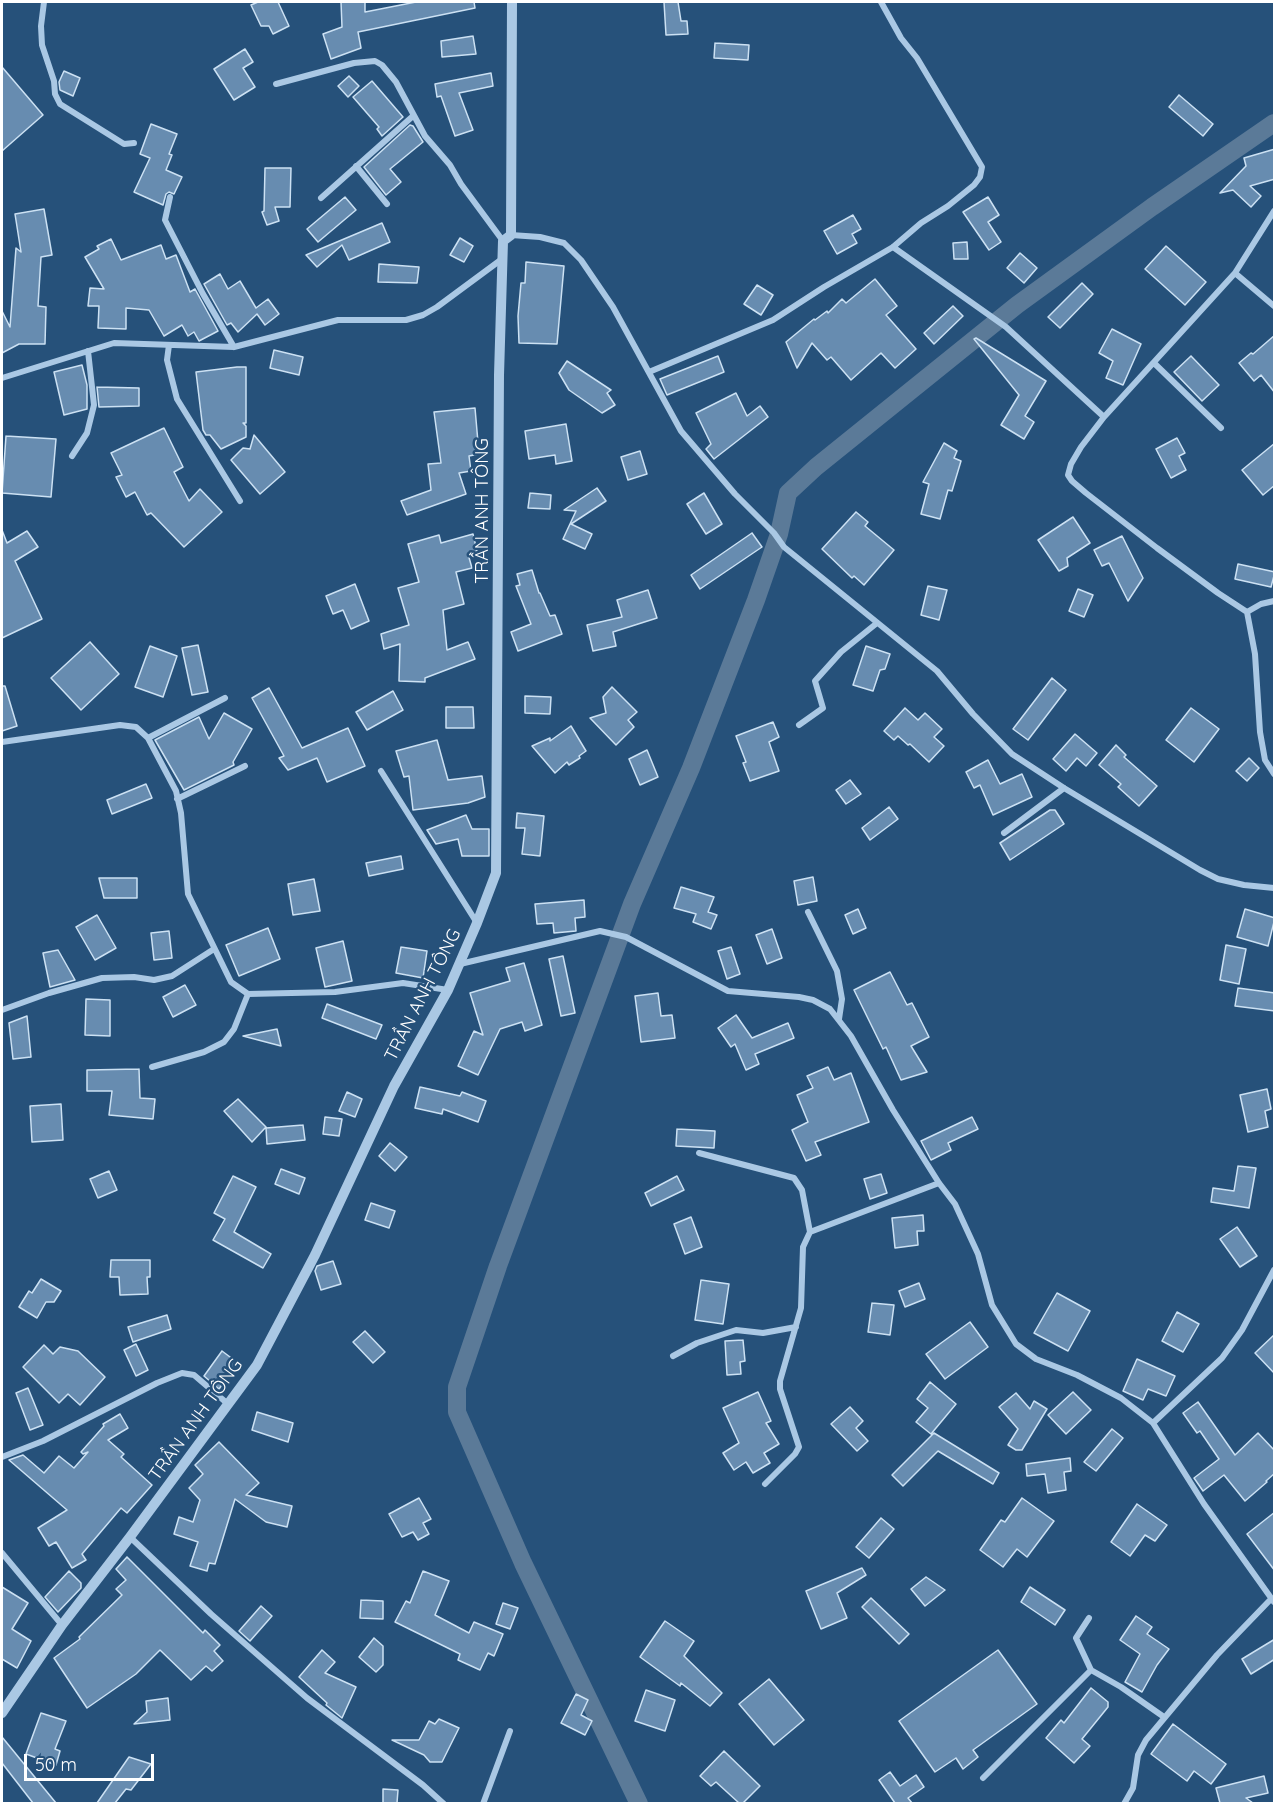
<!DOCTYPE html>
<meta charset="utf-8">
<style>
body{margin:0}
#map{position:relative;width:1276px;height:1805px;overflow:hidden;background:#26517a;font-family:Quicksand,sans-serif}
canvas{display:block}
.frame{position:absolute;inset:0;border:3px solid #fff;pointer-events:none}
.scale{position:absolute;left:24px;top:1754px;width:130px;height:27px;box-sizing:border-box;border:3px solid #fff;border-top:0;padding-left:8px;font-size:18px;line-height:21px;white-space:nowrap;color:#fff;-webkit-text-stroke:4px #26517a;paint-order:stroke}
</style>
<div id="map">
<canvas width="1276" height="1805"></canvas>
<div class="frame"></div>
<div class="scale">50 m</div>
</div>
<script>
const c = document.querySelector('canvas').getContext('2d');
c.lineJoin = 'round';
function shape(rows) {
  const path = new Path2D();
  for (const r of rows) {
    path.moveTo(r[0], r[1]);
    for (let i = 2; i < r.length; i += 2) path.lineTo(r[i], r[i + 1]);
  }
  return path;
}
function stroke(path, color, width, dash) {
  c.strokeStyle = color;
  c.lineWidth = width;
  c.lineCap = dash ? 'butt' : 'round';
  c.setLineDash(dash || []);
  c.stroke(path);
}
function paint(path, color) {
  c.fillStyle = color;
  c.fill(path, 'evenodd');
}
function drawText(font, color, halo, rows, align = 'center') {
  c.font = font + ' Quicksand,sans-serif';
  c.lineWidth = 5;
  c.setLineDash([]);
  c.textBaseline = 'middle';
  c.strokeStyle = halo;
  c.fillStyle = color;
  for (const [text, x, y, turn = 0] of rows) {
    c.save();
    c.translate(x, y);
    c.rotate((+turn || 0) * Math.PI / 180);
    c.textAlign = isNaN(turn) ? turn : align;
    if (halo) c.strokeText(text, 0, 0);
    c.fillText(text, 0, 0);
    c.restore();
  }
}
stroke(shape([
 [639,1804,523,1563,457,1412,457,1387,498,1266,632,904,691,768,756,600,779,534,788,493,816,467,1017,305,1152,207,1274,123]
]), '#5b7a98', 18);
const building = shape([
 [258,2,278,2,289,26,273,34,269,26,261,26,251,5,258,2],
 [341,2,365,2,365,12,416,2,474,2,475,8,358,32,361,48,331,59,323,34,342,27,341,2],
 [664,2,678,2,681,21,687,21,688,34,666,35,664,2],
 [473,36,476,54,442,57,441,41,473,36],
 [715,43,749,45,748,60,714,58,715,43],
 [245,49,253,62,243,68,255,87,234,100,214,69,245,49],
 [2,67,43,115,2,151,2,67],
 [64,71,80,78,73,96,60,90,59,82,64,71],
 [491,73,493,86,459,93,473,130,455,136,441,96,437,97,435,84,491,73],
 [349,76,359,86,348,97,338,86,349,76],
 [372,81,403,117,382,136,377,129,379,127,353,97,372,81],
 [1179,95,1213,124,1203,136,1169,107,1179,95],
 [151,124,177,134,169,154,172,155,166,170,182,177,174,194,169,192,166,194,163,205,134,192,150,158,140,154,151,124],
 [410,125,413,126,423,142,390,169,401,182,386,195,364,167,410,125],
 [1275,149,1275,179,1250,186,1261,196,1251,207,1233,190,1220,193,1246,166,1244,158,1275,149],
 [265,168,291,168,290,207,275,207,279,221,267,225,262,212,264,211,265,168],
 [345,197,356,210,318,242,307,229,345,197],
 [988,197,999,215,988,222,1001,242,989,250,963,212,988,197],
 [44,209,52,255,41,257,38,306,46,307,45,344,19,344,2,353,2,311,10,327,16,248,21,252,15,214,44,209],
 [853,215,861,229,852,234,857,243,837,254,824,231,853,215],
 [382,223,390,242,349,260,342,245,317,267,306,255,382,223],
 [460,238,473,246,464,262,450,255,460,238],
 [111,239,121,260,161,245,166,259,176,255,190,292,195,289,218,331,199,341,194,332,188,336,182,325,164,336,149,310,126,308,126,329,98,328,99,306,88,306,90,288,104,289,85,257,99,249,97,246,111,239],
 [967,242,968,259,954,259,953,243,967,242],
 [1166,246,1206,282,1185,305,1145,269,1166,246],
 [1020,253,1037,268,1024,283,1007,268,1020,253],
 [526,262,564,266,557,344,519,343,518,316,521,283,525,283,526,262],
 [379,264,419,267,417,283,378,282,379,264],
 [220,274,228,289,240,281,256,308,268,299,279,314,265,325,257,314,238,332,231,323,227,325,204,284,220,274],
 [875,279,897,306,886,315,916,349,895,368,881,353,851,380,831,357,827,360,812,343,797,368,786,342,814,319,815,320,827,311,828,313,842,299,846,303,875,279],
 [1082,283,1093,294,1060,328,1048,317,1082,283],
 [757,285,773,295,761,315,744,304,757,285],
 [953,306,963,316,934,344,924,333,953,306],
 [1112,329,1141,344,1123,385,1106,378,1113,361,1099,353,1112,329],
 [1275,335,1275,393,1261,375,1254,381,1239,363,1251,353,1253,354,1275,335],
 [976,338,1046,381,1025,416,1034,422,1024,439,1001,425,1019,395,974,339,976,338],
 [274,350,303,357,299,375,270,368,274,350],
 [718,356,724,372,667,395,660,379,718,356],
 [1191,356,1219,385,1202,401,1174,372,1191,356],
 [567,361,611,390,607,393,615,405,602,413,569,390,559,373,567,361],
 [82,365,87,385,87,409,64,415,54,372,82,365],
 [237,367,246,367,246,423,243,423,246,426,246,437,221,449,210,435,206,435,203,430,196,372,237,367],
 [97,387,139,388,139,406,99,407,97,387],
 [736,393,747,416,760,406,768,417,714,459,706,449,711,444,696,413,736,393],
 [475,408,479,454,469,456,471,471,459,473,466,494,407,515,401,501,431,490,428,464,441,463,434,412,475,408],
 [566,424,572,461,556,464,555,455,529,459,525,431,566,424],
 [164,428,183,467,174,472,189,501,200,489,222,512,184,547,151,513,147,515,135,492,126,497,116,477,122,475,111,453,164,428],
 [254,435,285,472,260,494,231,460,243,448,250,449,254,435],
 [6,436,56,439,51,497,2,493,6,436],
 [1177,438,1185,453,1179,456,1186,470,1171,478,1156,449,1177,438],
 [944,443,957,451,954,458,961,461,952,491,948,490,940,519,921,514,929,484,923,482,944,443],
 [1275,443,1275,485,1263,495,1242,470,1275,443],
 [640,451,647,474,628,480,621,457,640,451],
 [597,488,606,501,571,524,592,534,585,549,563,539,576,511,564,510,597,488],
 [530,493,551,495,550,509,528,508,530,493],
 [704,493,722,524,706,534,687,504,704,493],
 [856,512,868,522,865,526,894,550,864,585,854,576,852,578,822,549,856,512],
 [1073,517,1090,543,1067,558,1068,566,1059,571,1038,540,1073,517],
 [2,530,7,543,27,531,38,547,15,561,42,619,2,638,2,530],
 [752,533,762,547,700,589,691,575,752,533],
 [473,534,477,551,468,554,472,568,456,572,464,604,443,610,447,650,468,642,475,659,425,678,425,682,399,681,400,644,384,649,381,634,409,625,398,588,419,582,408,544,439,535,441,543,473,534],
 [1122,536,1143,578,1128,601,1109,563,1102,566,1094,550,1122,536],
 [1238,564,1275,572,1271,587,1235,579,1238,564],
 [532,570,539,593,540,593,550,616,555,615,562,634,518,651,511,632,531,624,516,586,520,585,517,574,532,570],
 [355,584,369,621,351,629,343,610,333,614,326,596,355,584],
 [928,586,947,590,939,620,921,615,928,586],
 [1078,589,1093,595,1084,617,1069,611,1078,589],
 [648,590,657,618,613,632,616,646,593,651,587,625,622,617,617,600,648,590],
 [90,642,119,674,81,710,51,678,90,642],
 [198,645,208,692,192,695,182,648,198,645],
 [150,646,177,656,163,697,135,687,150,646],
 [866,646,890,654,885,669,880,670,873,691,853,685,866,646],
 [1052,678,1066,690,1028,740,1013,729,1052,678],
 [2,686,5,686,17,726,2,731,2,686],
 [612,687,637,712,628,720,634,727,616,745,590,718,606,713,603,697,612,687],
 [269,688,302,748,348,728,365,766,327,782,317,758,288,770,279,758,284,756,252,698,269,688],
 [393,691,403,710,367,730,356,712,393,691],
 [525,696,551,697,550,714,525,713,525,696],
 [446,707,473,707,474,728,446,728,446,707],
 [905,708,918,720,925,713,942,729,934,737,944,746,929,762,910,744,908,745,898,736,894,740,884,731,905,708],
 [1191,708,1219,729,1194,762,1166,740,1191,708],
 [224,713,252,729,233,762,234,765,184,790,155,740,199,717,209,739,224,713],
 [773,722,779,737,769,742,779,771,750,781,743,763,746,762,736,736,773,722],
 [571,726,586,751,579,756,580,758,569,765,567,762,555,773,532,746,550,738,550,741,571,726],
 [1075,734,1097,753,1086,766,1077,758,1066,771,1053,759,1075,734],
 [437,740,448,780,482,776,485,797,468,803,413,810,409,776,404,777,396,751,437,740],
 [1116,745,1126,755,1124,757,1157,786,1139,806,1118,787,1121,784,1099,765,1116,745],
 [647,750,658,777,640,785,629,759,647,750],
 [1249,758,1259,768,1247,781,1236,771,1249,758],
 [988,760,1000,784,1022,774,1032,797,993,815,980,785,974,788,966,772,988,760],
 [850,780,861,794,846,804,836,790,850,780],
 [146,784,152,798,112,814,107,800,146,784],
 [889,807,898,819,870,840,862,828,889,807],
 [1050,810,1055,810,1064,824,1010,860,1000,843,1050,810],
 [517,813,544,816,540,856,522,854,525,828,516,828,517,813],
 [466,815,472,829,489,829,489,856,462,856,458,839,436,844,427,830,466,815],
 [401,856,403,869,369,876,366,863,401,856],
 [813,877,817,901,798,905,794,881,813,877],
 [99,878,137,878,137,898,104,898,99,878],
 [314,879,320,911,293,915,288,884,314,879],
 [681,887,714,897,708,912,717,915,711,929,693,922,696,914,674,908,681,887],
 [584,900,585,917,575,918,576,931,554,933,553,923,537,924,535,904,584,900],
 [858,909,866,928,853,934,845,915,858,909],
 [1245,909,1275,918,1268,946,1237,937,1245,909],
 [97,915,116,948,95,960,76,927,97,915],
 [268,928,280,959,239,976,226,945,268,928],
 [772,929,782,958,767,964,756,935,772,929],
 [169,931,172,958,154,960,151,933,169,931],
 [343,941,352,981,325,987,316,948,343,941],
 [1226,945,1246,949,1239,984,1220,980,1226,945],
 [401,947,427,951,423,978,396,973,401,947],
 [731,947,740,974,727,979,718,951,731,947],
 [58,950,75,980,50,987,43,953,58,950],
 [563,956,575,1013,561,1016,549,959,563,956],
 [524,963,542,1025,525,1031,522,1022,500,1029,478,1075,458,1066,474,1031,483,1035,470,993,510,981,506,968,524,963],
 [890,972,907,1005,912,1003,929,1037,911,1046,927,1072,901,1080,886,1047,883,1049,854,990,890,972],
 [185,985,196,1005,173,1017,163,997,185,985],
 [1238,988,1275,993,1275,1011,1235,1006,1238,988],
 [658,993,661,1016,672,1015,675,1038,641,1042,635,996,658,993],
 [86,999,110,1000,110,1036,85,1035,86,999],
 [327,1004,382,1025,376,1039,322,1018,327,1004],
 [736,1015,752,1038,788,1023,794,1038,755,1054,759,1064,746,1070,735,1044,731,1047,718,1028,736,1015],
 [27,1016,31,1057,13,1059,9,1023,27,1016],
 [277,1029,281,1046,243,1036,277,1029],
 [828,1067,834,1080,851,1073,869,1122,815,1142,821,1155,806,1161,792,1130,808,1122,797,1095,813,1088,807,1076,828,1067],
 [139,1069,140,1098,155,1099,153,1119,109,1115,112,1091,87,1091,87,1070,139,1069],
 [420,1087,460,1096,462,1092,486,1101,478,1122,443,1109,442,1114,415,1108,420,1087],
 [1267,1089,1271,1109,1265,1111,1268,1127,1248,1132,1240,1095,1267,1089],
 [347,1092,362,1099,355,1117,339,1111,347,1092],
 [238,1099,266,1127,252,1142,224,1111,238,1099],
 [61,1104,63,1140,32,1142,30,1106,61,1104],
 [325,1117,342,1119,339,1136,323,1134,325,1117],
 [972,1117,978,1129,948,1143,951,1150,931,1160,921,1141,972,1117],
 [303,1125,305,1140,267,1144,266,1128,303,1125],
 [677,1129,715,1131,714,1148,676,1146,677,1129],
 [390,1143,407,1157,395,1171,379,1156,390,1143],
 [1238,1166,1256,1168,1249,1208,1211,1202,1213,1188,1234,1191,1238,1166],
 [281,1169,305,1178,299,1194,275,1184,281,1169],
 [109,1171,117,1190,98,1198,90,1179,109,1171],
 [881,1174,887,1193,870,1199,864,1179,881,1174],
 [233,1176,256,1187,234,1232,271,1254,263,1268,213,1240,225,1219,214,1213,233,1176],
 [677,1176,684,1190,651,1206,645,1193,677,1176],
 [371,1203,395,1211,389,1228,365,1220,371,1203],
 [923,1215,924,1231,917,1231,918,1245,895,1248,892,1218,923,1215],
 [691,1217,702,1247,685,1254,674,1224,691,1217],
 [1237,1227,1257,1256,1240,1267,1220,1239,1237,1227],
 [111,1260,150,1260,150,1277,147,1277,148,1294,120,1295,119,1277,110,1277,111,1260],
 [333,1261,341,1284,321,1290,315,1271,317,1266,333,1261],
 [41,1279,61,1291,54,1302,46,1302,37,1318,19,1307,29,1291,32,1293,41,1279],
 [701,1280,729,1284,723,1324,695,1320,701,1280],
 [919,1283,925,1299,905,1307,899,1291,919,1283],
 [1057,1293,1090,1311,1068,1351,1034,1333,1057,1293],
 [872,1303,894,1305,890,1335,868,1332,872,1303],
 [1177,1312,1199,1324,1183,1352,1162,1341,1177,1312],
 [167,1315,171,1329,133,1342,128,1327,167,1315],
 [970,1322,988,1347,945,1379,926,1354,970,1322],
 [365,1331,385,1352,373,1363,353,1342,365,1331],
 [1275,1334,1275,1374,1255,1353,1275,1334],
 [743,1340,745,1361,740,1362,741,1374,727,1375,725,1341,743,1340],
 [136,1344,148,1370,136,1376,124,1350,136,1344],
 [44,1345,53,1354,60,1347,78,1351,105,1377,80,1405,68,1394,59,1403,23,1367,44,1345],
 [222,1351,238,1363,219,1389,204,1376,222,1351],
 [1137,1359,1175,1376,1166,1396,1148,1389,1143,1400,1123,1391,1137,1359],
 [930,1382,956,1404,931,1434,916,1422,928,1408,917,1399,930,1382],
 [28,1388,43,1425,30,1430,16,1393,28,1388],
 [758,1392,771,1421,766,1423,779,1444,764,1453,770,1463,753,1473,746,1462,734,1470,723,1453,739,1443,723,1408,758,1392],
 [1073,1392,1091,1410,1066,1434,1048,1415,1073,1392],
 [1016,1393,1030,1409,1034,1401,1047,1409,1022,1450,1016,1450,1008,1445,1018,1429,999,1407,1016,1393],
 [1198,1402,1235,1455,1258,1433,1275,1451,1275,1473,1266,1481,1267,1482,1245,1501,1224,1475,1203,1491,1194,1478,1219,1459,1200,1431,1197,1433,1183,1413,1198,1402],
 [850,1407,863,1421,856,1428,868,1441,857,1451,831,1424,850,1407],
 [257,1412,293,1423,288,1442,252,1430,257,1412],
 [120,1414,128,1428,108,1440,124,1454,121,1457,152,1485,127,1513,121,1508,82,1554,86,1560,72,1568,56,1542,49,1546,38,1528,67,1510,9,1460,23,1455,44,1473,59,1456,74,1468,88,1452,83,1454,81,1452,104,1426,103,1424,120,1414],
 [1112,1429,1123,1438,1096,1471,1084,1462,1112,1429],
 [934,1433,999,1473,993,1484,938,1451,903,1486,892,1475,934,1433],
 [219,1442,259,1483,246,1495,292,1506,287,1527,266,1522,235,1499,215,1564,209,1563,207,1571,190,1566,198,1542,174,1534,179,1517,193,1522,200,1500,189,1488,203,1474,195,1465,219,1442],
 [1070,1458,1071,1471,1064,1472,1066,1490,1048,1493,1045,1474,1027,1476,1026,1464,1070,1458],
 [419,1498,431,1519,423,1523,429,1534,418,1540,413,1532,402,1537,389,1514,419,1498],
 [1022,1498,1054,1521,1027,1557,1017,1549,1003,1567,980,1550,1001,1520,1005,1522,1022,1498],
 [1137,1504,1167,1525,1155,1541,1145,1535,1130,1556,1111,1542,1137,1504],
 [1275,1512,1275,1571,1247,1534,1275,1512],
 [881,1518,894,1529,869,1558,856,1547,881,1518],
 [127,1557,203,1633,205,1630,220,1645,214,1651,223,1661,212,1671,206,1666,191,1680,160,1650,136,1674,87,1708,54,1658,80,1639,79,1637,122,1595,116,1589,126,1580,116,1569,127,1557],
 [862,1568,866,1575,837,1593,847,1618,821,1629,806,1591,862,1568],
 [69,1571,81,1583,81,1588,58,1612,45,1597,69,1571],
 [423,1571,449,1581,435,1615,469,1633,474,1622,503,1634,494,1656,488,1653,480,1670,458,1660,460,1654,395,1622,406,1601,410,1603,423,1571],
 [926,1577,945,1590,925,1606,911,1589,926,1577],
 [2,1587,28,1603,12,1629,31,1641,17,1668,2,1659,2,1587],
 [1030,1587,1065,1610,1055,1625,1021,1602,1030,1587],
 [871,1598,909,1634,899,1644,862,1607,871,1598],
 [361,1600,383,1601,383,1619,360,1618,361,1600],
 [503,1603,518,1608,510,1629,496,1624,503,1603],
 [261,1606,272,1616,250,1641,239,1631,261,1606],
 [1136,1616,1152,1627,1147,1634,1169,1649,1157,1665,1142,1692,1125,1682,1140,1654,1120,1640,1136,1616],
 [665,1621,694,1641,684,1656,722,1693,710,1706,681,1683,680,1686,640,1657,665,1621],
 [374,1638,383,1646,383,1665,376,1672,359,1657,374,1638],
 [1275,1639,1275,1659,1251,1674,1242,1659,1275,1639],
 [322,1650,335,1662,325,1673,356,1687,342,1718,326,1705,327,1703,299,1677,322,1650],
 [998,1650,1037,1704,973,1750,978,1757,963,1769,956,1758,935,1772,899,1721,998,1650],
 [769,1679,804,1720,774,1745,739,1704,769,1679],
 [1091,1688,1108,1702,1108,1707,1082,1739,1090,1746,1074,1763,1046,1738,1061,1720,1064,1723,1091,1688],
 [646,1690,675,1700,665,1731,635,1721,646,1690],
 [576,1694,588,1700,581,1715,592,1721,585,1735,561,1723,576,1694],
 [168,1698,170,1720,134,1724,147,1712,146,1701,168,1698],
 [41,1713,66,1721,55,1749,60,1751,56,1765,26,1754,41,1713],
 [439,1719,459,1728,442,1762,430,1762,424,1755,392,1740,419,1740,429,1721,435,1724,439,1719],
 [1173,1724,1226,1764,1211,1784,1194,1771,1187,1781,1151,1754,1173,1724],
 [2,1737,56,1803,33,1803,2,1763,2,1737],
 [724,1751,760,1786,743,1803,739,1803,716,1782,711,1786,700,1776,724,1751],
 [129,1757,151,1764,131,1790,126,1789,115,1803,97,1803,129,1757],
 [890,1772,900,1786,916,1775,924,1787,908,1798,912,1803,895,1803,879,1780,890,1772],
 [1264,1776,1268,1793,1246,1798,1253,1803,1220,1803,1216,1788,1264,1776],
 [383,1789,398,1790,397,1803,383,1803,383,1789]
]);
paint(building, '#678cb0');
stroke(building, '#cce1f3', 1.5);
stroke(shape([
 [44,2,41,26,42,45,54,81,55,94,60,104,124,144,134,143],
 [276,84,354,63,375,61,382,65,396,82,425,136,450,165,461,184,503,241],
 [356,166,387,204],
 [170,197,165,220,203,294,234,347],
 [321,198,413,116],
 [1274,211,1235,273,1104,417,1081,447,1071,464,1068,475,1072,481,1086,493,1157,548,1218,593,1247,612,1255,654,1260,732,1265,760,1274,774],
 [511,235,540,237,564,243,581,260,613,307,681,431,735,494,774,533,784,547,937,671,973,714,1012,754,1064,788,1200,870,1218,879,1244,885,1274,888],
 [893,247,1006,327,1104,417],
 [1235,273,1274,306],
 [169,345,167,360,177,399,240,501],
 [1154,363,1221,428],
 [649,372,773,320,824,287,893,247,921,223,948,206,974,185,980,177,982,167,917,58,901,38,881,2],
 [2,378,114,343,234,347,338,320,406,320,423,315,437,307,502,259],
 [72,456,87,433,94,405,88,351],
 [1247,612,1261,604,1274,601],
 [799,725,823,708,815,681,841,652,877,623],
 [148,738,225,698],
 [2,742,120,725,136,727,148,738,176,791,181,813,188,894,231,982,248,994,335,992,403,983,448,990],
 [381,771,477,923],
 [177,799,245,766],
 [1004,833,1064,788],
 [808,912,837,971,842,999,839,1019],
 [460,964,600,931,626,937,728,991,799,997,813,1000,830,1009,851,1036,893,1110,939,1183,955,1204,978,1254,992,1305,1016,1344,1036,1359,1077,1375,1121,1398,1153,1423,1204,1504,1274,1602],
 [2,1010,49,993,102,978,134,977,154,980,172,976,214,949],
 [152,1067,204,1052,224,1042,234,1029,248,994],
 [699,1153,794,1178,802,1190,810,1232],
 [673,1356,697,1343,736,1330,763,1333,796,1327],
 [1153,1423,1222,1358,1242,1330,1274,1270],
 [2,1457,43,1441,157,1383,182,1373,194,1375,228,1404],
 [765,1484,795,1454,799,1447,780,1389,780,1381,801,1308,803,1247,810,1232,939,1183],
 [130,1537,211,1614,307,1698,423,1785,444,1804],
 [2,1553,62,1625],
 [1089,1618,1076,1638,1091,1670],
 [983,1778,1091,1670,1121,1687,1164,1717],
 [483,1804,510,1731],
 [1124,1804,1133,1788,1138,1755,1146,1740,1217,1655,1271,1599]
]), '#aac8e4', 6);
stroke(shape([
 [2,1713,62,1625,130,1537,257,1365,315,1255,394,1086,448,990,477,923,496,873,499,375,503,241,511,235,512,2]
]), '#aac8e4', 10);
drawText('18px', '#fff', '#26517a', [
 ["TRẦN ANH TÔNG",483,511,-90],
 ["TRẦN ANH TÔNG",423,995,-63],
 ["TRẦN ANH TÔNG",196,1420,-54]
]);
</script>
